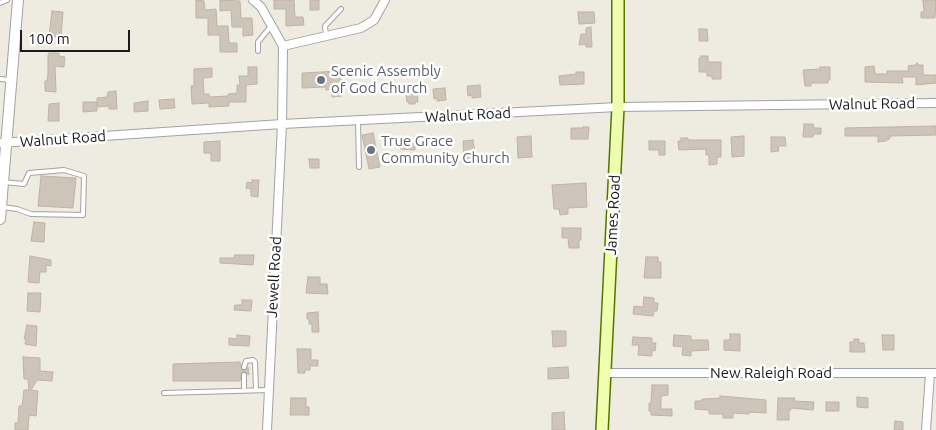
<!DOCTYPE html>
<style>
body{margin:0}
#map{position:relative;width:936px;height:430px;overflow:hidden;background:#eeebe0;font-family:Ubuntu,sans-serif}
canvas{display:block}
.scale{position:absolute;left:20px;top:30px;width:110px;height:22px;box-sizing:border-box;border:2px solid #1b1b1b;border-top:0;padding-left:6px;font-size:15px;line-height:18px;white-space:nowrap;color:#1b1b1b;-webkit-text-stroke:4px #fff;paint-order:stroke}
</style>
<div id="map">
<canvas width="936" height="430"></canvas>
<div class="scale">100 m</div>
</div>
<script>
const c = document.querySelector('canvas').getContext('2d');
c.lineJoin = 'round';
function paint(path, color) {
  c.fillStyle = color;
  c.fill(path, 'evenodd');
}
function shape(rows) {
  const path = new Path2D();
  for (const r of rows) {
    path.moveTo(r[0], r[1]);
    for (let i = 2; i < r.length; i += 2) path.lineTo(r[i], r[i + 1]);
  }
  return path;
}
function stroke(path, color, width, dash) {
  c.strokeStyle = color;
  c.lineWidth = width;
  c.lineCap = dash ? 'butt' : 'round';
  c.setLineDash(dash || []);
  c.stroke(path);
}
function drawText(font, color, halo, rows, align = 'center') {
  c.font = font + ' Ubuntu,sans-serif';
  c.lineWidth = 5;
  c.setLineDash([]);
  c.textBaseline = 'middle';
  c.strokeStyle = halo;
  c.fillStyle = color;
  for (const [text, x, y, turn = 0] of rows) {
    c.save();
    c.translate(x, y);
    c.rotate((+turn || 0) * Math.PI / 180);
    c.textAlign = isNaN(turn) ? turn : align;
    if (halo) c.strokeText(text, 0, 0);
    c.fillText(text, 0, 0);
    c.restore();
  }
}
const building = shape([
 [196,0,204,1,205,10,216,9,217,26,228,26,229,43,237,43,237,52,220,52,220,35,208,35,208,18,196,18,196,0],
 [220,0,240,1,241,18,252,18,253,35,243,36,243,27,232,27,231,10,220,11,220,0],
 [274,0,294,0,295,17,303,17,304,25,286,26,286,9,274,9,274,0],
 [310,0,319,0,319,10,310,10,310,0],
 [923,0,936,0,935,18,921,18,921,12,924,12,923,0],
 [52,11,63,12,61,37,49,36,52,11],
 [578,12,594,12,595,23,579,24,578,12],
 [591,27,592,47,586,47,586,44,579,45,581,34,586,34,586,28,591,27],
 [699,29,707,29,708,41,699,41,699,29],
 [49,53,59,53,59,56,65,57,64,67,55,66,56,92,45,91,45,81,47,81,48,74,48,55,49,55,49,53],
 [701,56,708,56,708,62,721,62,721,79,712,79,712,76,707,76,707,72,699,72,699,58,701,58,701,56],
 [917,63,919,65,923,65,923,75,936,75,936,83,916,85,916,77,902,77,903,83,865,82,865,67,874,66,875,74,887,74,887,71,909,71,908,66,915,65,917,63],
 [248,67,257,67,257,84,246,85,246,102,229,102,229,106,209,107,209,103,192,104,191,86,194,86,194,69,212,68,212,77,203,78,204,94,209,94,209,97,228,96,228,94,237,93,237,85,240,85,239,76,248,76,248,67],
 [820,67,830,67,830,80,828,80,828,83,811,83,811,86,805,86,803,70,820,69,820,67],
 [341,71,342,96,332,97,332,89,326,90,326,87,302,88,302,73,341,71],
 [576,72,584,72,584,84,560,85,559,76,576,74,576,72],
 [480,85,481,97,472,98,472,95,468,96,467,86,480,85],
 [445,88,446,100,437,101,437,98,434,99,433,89,445,88],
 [116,91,117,109,109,109,109,106,97,107,97,111,83,112,83,102,97,102,97,106,97,98,107,97,108,92,116,91],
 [417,92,418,102,415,102,415,104,409,104,409,102,407,102,406,93,417,92],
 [174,99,175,108,160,109,159,100,174,99],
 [148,101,148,111,134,112,134,103,148,101],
 [59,103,59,121,48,121,49,104,59,103],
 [804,124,813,124,814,128,821,128,821,134,814,134,813,137,803,137,804,124],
 [936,126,936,135,890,136,890,138,886,141,878,142,878,136,845,136,845,128,936,126],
 [583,127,589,127,588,139,571,139,571,128,583,128,583,127],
 [373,133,380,167,369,169,362,135,373,133],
 [531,136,532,157,518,158,517,137,531,136],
 [744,136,744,156,732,157,731,137,744,136],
 [771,137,785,137,786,146,778,146,779,151,771,152,771,137],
 [681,138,688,138,688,140,721,140,721,157,717,157,717,164,709,165,709,155,706,155,706,149,679,150,678,141,681,141,681,138],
 [400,140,415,141,415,150,400,149,400,140],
 [473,140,475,154,472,154,472,158,464,158,463,141,473,140],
 [220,141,220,161,211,161,211,153,204,153,204,142,220,141],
 [649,141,665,141,665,155,659,155,659,150,649,150,649,141],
 [309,159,319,159,319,168,310,168,309,159],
 [41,176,76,178,73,208,38,206,41,176],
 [252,180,259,180,258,197,251,196,251,189,246,188,247,182,252,183,252,180],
 [586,183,587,207,568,208,568,214,560,215,559,209,554,209,552,185,586,183],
 [34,222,45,223,44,242,31,241,34,222],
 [562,228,581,228,581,240,579,240,579,248,569,248,568,238,562,238,562,228],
 [235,255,254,255,253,265,220,263,220,258,234,258,235,255],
 [30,256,51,260,51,266,46,265,46,272,40,272,39,283,28,282,30,256],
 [646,257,658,257,658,262,661,262,661,278,644,278,646,257],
 [308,277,320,277,320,284,327,284,328,294,306,293,308,277],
 [28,293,41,293,40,312,27,311,28,293],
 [644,297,654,298,654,303,658,303,657,311,654,311,653,316,633,314,634,306,643,307,644,297],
 [242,300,252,300,251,311,234,310,235,305,242,305,242,300],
 [318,312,319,332,312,332,312,324,309,324,309,319,307,319,307,313,318,312],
 [27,325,37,326,36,346,25,344,26,339,24,339,27,325],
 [552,331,566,331,566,346,553,347,552,331],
 [730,334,740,334,740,351,724,350,724,340,730,340,730,334],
 [237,335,250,336,249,346,229,345,229,338,237,339,237,335],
 [674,335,691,336,691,340,708,340,709,350,691,351,691,356,682,355,683,347,673,346,674,335],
 [882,335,894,335,894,350,883,350,882,335],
 [633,337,652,338,652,343,656,343,655,351,652,350,652,356,638,355,639,345,632,345,633,337],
 [854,339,859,339,859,343,864,343,865,352,850,352,850,342,854,342,854,339],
 [297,349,311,349,311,360,318,360,318,366,310,366,310,370,305,370,305,373,298,373,297,349],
 [23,357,40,358,40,371,53,372,52,381,37,380,31,390,38,391,36,416,29,415,28,430,15,430,15,423,18,423,19,406,22,406,24,390,29,390,28,379,24,379,23,357],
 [240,362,242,370,246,370,248,367,249,375,245,372,242,372,240,381,173,381,173,364,240,362],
 [568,367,569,378,548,379,548,368,568,367],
 [652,385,668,385,668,395,661,396,661,409,672,409,672,416,651,415,651,411,649,411,649,403,651,403,652,385],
 [720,396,766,400,766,413,749,412,749,414,733,413,733,418,723,418,723,414,709,414,709,410,695,409,695,401,700,401,703,399,720,398,720,396],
 [857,397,868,398,868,408,857,407,857,397],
 [291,398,306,398,306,407,309,407,309,415,290,415,291,398],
 [778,398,795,398,794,401,814,402,813,410,791,408,791,410,789,410,789,420,777,420,778,398],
 [826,402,839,402,839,411,826,411,826,402],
 [564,412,565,430,552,430,552,413,564,412],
 [895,421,903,422,903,430,894,430,895,421]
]);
paint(building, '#cdc5b9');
stroke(building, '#c0b3a1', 1);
const service = shape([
 [0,3,7,0],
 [326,36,325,26,341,9],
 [258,51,258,42,271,26],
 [0,79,10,80],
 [358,120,359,167],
 [3,182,24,184,29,173,64,170,84,176,83,215,31,214,17,209,3,207],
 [244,367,246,361,253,360,255,362,256,390],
 [244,390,244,375],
 [164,393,269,390]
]);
const minor = shape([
 [253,0,261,7,283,46,282,124,267,430],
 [283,46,361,28,374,20,385,0],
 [0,143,282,124,618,107,936,103],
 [605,373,936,373],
 [926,430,930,374]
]);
const tertiary = shape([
 [0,219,18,0]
]);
const secondary = shape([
 [602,430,618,107,618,0]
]);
stroke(service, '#a2a2a2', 6);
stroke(minor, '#a2a2a2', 10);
stroke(tertiary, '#a2a2a2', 12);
stroke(secondary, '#577400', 14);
stroke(service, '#fff', 4);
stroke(minor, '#fff', 8);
stroke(tertiary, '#fff', 10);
stroke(secondary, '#eefdae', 11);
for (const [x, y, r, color] of [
 [321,80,5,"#6b7280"],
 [371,150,5,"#6b7280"]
]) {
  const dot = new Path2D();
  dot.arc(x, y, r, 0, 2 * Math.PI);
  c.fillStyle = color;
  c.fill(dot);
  stroke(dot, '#fff', 2);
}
drawText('15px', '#5b616d', '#fff', [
 ["Scenic Assembly",331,71],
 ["of God Church",331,88],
 ["True Grace",381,141],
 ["Community Church",381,158]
], 'left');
drawText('15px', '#1b1b1b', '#fff', [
 ["Walnut Road",872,104,-1],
 ["Walnut Road",468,115,-3],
 ["Walnut Road",63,139,-4],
 ["James Road",613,215,-87],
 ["Jewell Road",274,277,-87],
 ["New Raleigh Road",771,373]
]);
</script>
